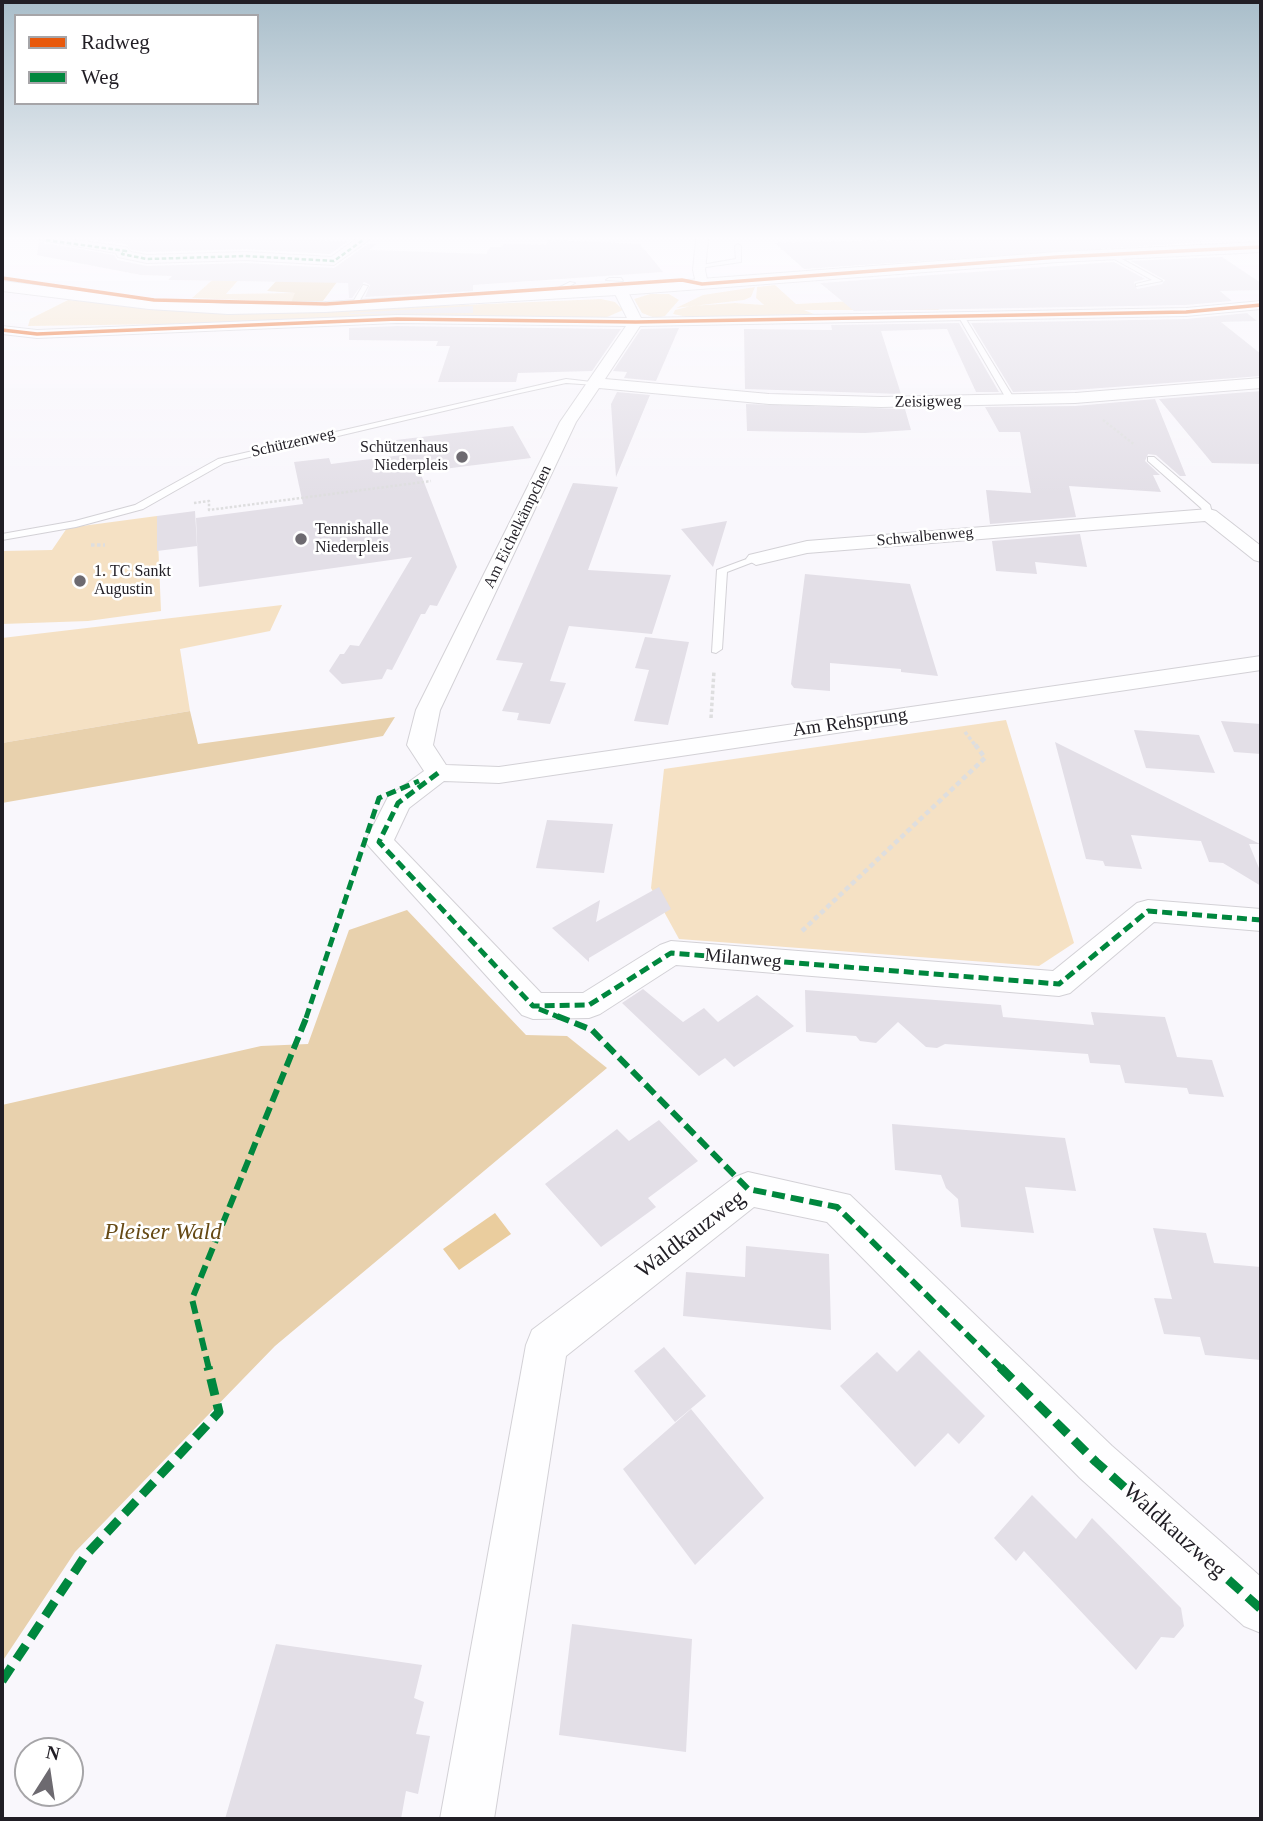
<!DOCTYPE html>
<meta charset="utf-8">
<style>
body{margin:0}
#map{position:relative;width:1263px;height:1821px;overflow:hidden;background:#f9f7fc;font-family:Georgia,serif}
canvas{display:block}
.frame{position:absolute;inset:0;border:4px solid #211e25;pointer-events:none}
.legend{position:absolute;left:14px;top:14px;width:245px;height:91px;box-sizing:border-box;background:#fff;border:2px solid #a6a5a8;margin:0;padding:9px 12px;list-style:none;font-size:21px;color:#211e25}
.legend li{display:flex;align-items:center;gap:14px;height:35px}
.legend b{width:35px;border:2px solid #a6a5a8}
.north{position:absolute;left:14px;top:1737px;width:70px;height:70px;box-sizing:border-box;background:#fff;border:2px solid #a6a5a8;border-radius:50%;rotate:12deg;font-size:19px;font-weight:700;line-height:28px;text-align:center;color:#211e25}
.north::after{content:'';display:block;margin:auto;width:24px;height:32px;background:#6d6a70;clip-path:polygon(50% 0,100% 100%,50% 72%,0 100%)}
</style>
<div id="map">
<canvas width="1263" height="1821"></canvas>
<div class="frame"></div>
<ul class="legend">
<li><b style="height:9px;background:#e8590c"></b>Radweg</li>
<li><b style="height:9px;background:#00873e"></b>Weg</li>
</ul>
<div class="north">N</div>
</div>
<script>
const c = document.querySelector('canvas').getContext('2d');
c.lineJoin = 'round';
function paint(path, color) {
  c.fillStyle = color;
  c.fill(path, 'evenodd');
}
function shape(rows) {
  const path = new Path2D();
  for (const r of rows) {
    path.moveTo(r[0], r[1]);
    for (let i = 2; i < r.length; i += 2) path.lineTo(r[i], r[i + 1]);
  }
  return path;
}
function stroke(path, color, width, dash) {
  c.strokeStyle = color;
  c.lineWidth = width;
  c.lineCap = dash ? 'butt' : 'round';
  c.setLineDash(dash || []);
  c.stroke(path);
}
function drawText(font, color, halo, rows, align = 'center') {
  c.font = font + ' Georgia,serif';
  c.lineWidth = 5;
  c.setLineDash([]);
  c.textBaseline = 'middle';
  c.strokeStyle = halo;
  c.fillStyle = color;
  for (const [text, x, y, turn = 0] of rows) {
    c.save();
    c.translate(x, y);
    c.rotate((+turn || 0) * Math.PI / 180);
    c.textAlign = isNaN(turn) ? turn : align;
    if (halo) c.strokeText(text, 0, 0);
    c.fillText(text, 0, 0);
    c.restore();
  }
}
paint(shape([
 [218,275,242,276,226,294,296,293,291,302,192,298],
 [775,285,796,304,931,297,939,310,804,310,814,314,687,317,673,314,675,310,691,306,735,303,764,305,756,298,757,287],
 [755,287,751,297,744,300,676,308,703,295],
 [650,294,669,294,679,300,665,316,655,318,642,313,634,299],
 [601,299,615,302,623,310,605,318,28,326,30,319,68,300,163,309,303,312],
 [157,516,161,611,88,621,2,624,2,551,52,550,67,528],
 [282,605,270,631,180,649,190,711,2,743,2,638],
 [1006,720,1074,943,1039,966,679,939,651,888,664,769]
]), '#f5e1c4');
paint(shape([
 [279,278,340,278,323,301,291,302,295,293,267,291],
 [190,711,198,744,395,717,383,736,2,803,2,743],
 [407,910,526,1035,567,1036,607,1068,275,1346,75,1552,2,1662,2,1105,261,1046,308,1044,349,930]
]), '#e8d1ad');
paint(shape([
 [495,1213,511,1234,459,1270,443,1249]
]), '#eacd9e');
paint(shape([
 [97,240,317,240,347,242,330,254,246,249,147,252,132,250,126,244],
 [548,240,640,244,663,272,473,285,473,291,365,297,370,285,364,282,352,298,349,298,348,283,168,280,172,276,141,275,37,255,39,242,114,255,117,260,147,266,246,263,334,268,368,244,376,244,369,250,486,254,490,247,501,247,503,244,546,245],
 [898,240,1199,240,1202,242,804,269,775,243],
 [1222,257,1261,283,1261,290,1220,291,1232,301,1186,305,854,311,820,283,1114,262,1145,279,1134,282,1137,289,1162,284,1165,280,1131,261],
 [473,306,473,313,349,314,349,313],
 [1247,313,1257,321,1221,322,1261,354,1261,376,1075,390,1013,392,971,323,1186,319],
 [959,323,999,392,976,392,947,329,881,331,901,394,745,389,744,329,832,330,831,325],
 [397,326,621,329,592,371,518,373,516,382,438,382,450,346,436,346,438,341,349,340,349,328],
 [679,328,656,381,624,378,627,372,613,371,641,329],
 [1261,391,1261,464,1212,463,1159,399],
 [617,392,650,395,616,477,611,404],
 [1155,399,1186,476,1180,476,1156,455,1148,454,1145,461,1160,475,1153,475,1161,492,1069,486,1076,517,990,524,986,490,1031,493,1020,432,999,432,985,407,1075,406],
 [746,404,905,409,911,430,865,433,747,431],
 [513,426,531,458,420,472,457,567,437,606,430,605,425,614,421,614,392,670,387,669,382,679,342,684,329,671,340,654,344,654,350,645,359,646,412,557,199,587,196,518,303,504,294,462,329,458,331,464,402,455,396,440],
 [573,483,618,487,588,570,671,575,652,634,569,626,550,681,566,683,550,724,517,720,519,713,502,711,523,663,496,660],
 [195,511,197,546,157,551,157,516],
 [727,521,713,567,681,529],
 [1080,534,1087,567,1035,562,1037,574,996,571,992,541],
 [805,574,910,584,938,676,901,672,901,669,830,663,830,691,794,688,791,684],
 [645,637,689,642,668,725,634,721,649,670,635,668],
 [1221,721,1261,724,1261,754,1234,752],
 [1134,730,1199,735,1215,773,1146,768],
 [1055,742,1260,844,1249,844,1261,873,1261,886,1223,863,1209,862,1201,841,1131,835,1142,869,1105,866,1103,861,1086,859],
 [547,820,613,824,604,873,536,868],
 [659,887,671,909,589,958,589,962,552,928,600,900,596,922],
 [643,989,683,1022,704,1008,718,1022,757,995,794,1026,734,1067,725,1058,699,1076,622,1003],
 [805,990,1001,1005,1003,1017,1094,1025,1091,1012,1165,1017,1177,1057,1212,1060,1224,1097,1189,1094,1187,1088,1125,1083,1120,1065,1090,1063,1088,1054,945,1044,937,1048,926,1047,898,1022,876,1043,860,1041,856,1036,806,1032],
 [659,1120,698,1161,648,1198,656,1207,601,1247,545,1184,617,1129,629,1141],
 [892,1124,1065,1138,1076,1191,1025,1187,1034,1233,961,1227,958,1199,946,1188,941,1175,895,1170],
 [1153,1228,1206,1233,1214,1263,1261,1267,1261,1360,1205,1355,1200,1337,1164,1334,1154,1298,1172,1299],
 [746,1246,829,1254,831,1330,683,1316,686,1272,745,1277],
 [664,1347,706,1396,675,1422,634,1371],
 [919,1350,985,1416,959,1444,948,1433,915,1467,840,1386,877,1352,897,1372],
 [691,1409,764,1498,695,1565,623,1469],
 [1032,1495,1076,1539,1092,1518,1181,1608,1184,1626,1174,1638,1161,1637,1136,1670,1024,1551,1016,1561,994,1538],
 [572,1624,692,1639,686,1752,559,1735],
 [276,1644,422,1665,414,1698,424,1702,416,1734,430,1736,418,1794,406,1791,401,1819,225,1819]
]), '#e3dfe7');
const lane = shape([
 [738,244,741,246,741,262,699,268,696,266,736,259,735,246,738,244],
 [1107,253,1111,253,1162,281,1136,286,1136,284,1152,280,1107,255,1107,253],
 [621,278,623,281,606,280,609,278,621,278],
 [570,282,575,283,565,289,566,294,562,294,558,288,570,282],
 [363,285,368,286,356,307,350,307,363,285],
 [957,314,964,316,1015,400,1014,402,1007,400,957,314],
 [566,379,600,383,596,385,566,383,520,393,224,463,143,509,76,527,2,540,2,534,75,521,135,505,218,459,566,379],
 [1148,457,1154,457,1210,505,1213,517,1205,517,1201,508,1148,461,1148,457],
 [752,557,761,559,727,572,722,649,716,653,712,652,717,570,752,557]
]);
const street = shape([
 [40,240,75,240,126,247,131,252,147,255,246,252,331,257,355,240,369,240,334,265,246,260,147,263,118,257,116,253,40,240],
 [696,240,708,240,705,270,708,284,702,288,696,284,693,270,696,240],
 [620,286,627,290,641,318,1186,308,1261,301,1261,309,1186,316,640,326,605,379,769,394,881,397,1075,393,1261,378,1261,388,1075,403,881,407,769,404,599,388,576,422,440,710,433,745,446,765,499,767,1261,656,1261,670,499,783,444,781,409,808,394,840,541,993,583,993,660,945,671,941,1053,971,1137,903,1148,900,1261,909,1261,931,1154,922,1070,993,1059,996,676,965,600,1014,589,1018,533,1019,522,1015,365,842,388,797,424,771,407,745,416,710,560,422,626,326,397,323,37,338,2,334,2,326,37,330,397,315,627,318,613,290,620,286],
 [1209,509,1216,511,1261,546,1261,562,1254,560,1205,521,807,553,756,565,746,559,749,555,807,541,1209,509],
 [748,1172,850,1195,1112,1446,1261,1577,1261,1633,1244,1626,1080,1478,827,1222,754,1207,566,1356,494,1819,440,1819,526,1345,532,1330,735,1177,748,1172]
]);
const secondary = shape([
 [1261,242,1261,252,1058,262,634,294,325,312,228,314,149,309,2,291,2,281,149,299,228,304,325,302,634,284,1058,252,1261,242]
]);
stroke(lane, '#d3d1d6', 2);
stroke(street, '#d3d1d6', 2);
stroke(secondary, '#d3d1d6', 2);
stroke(shape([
 [1103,420,1135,445],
 [194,503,209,501,209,510,431,481]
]), '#dededf', 2.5, [2.5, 2]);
stroke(shape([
 [91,545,105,545],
 [711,718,714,671],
 [965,732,975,745]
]), '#dededf', 3.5, [3.5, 2.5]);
stroke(shape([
 [802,931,985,758,974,743]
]), '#dededf', 4.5, [5, 3.5]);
paint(lane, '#fefeff');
paint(street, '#fefeff');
paint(secondary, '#fefeff');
stroke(shape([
 [46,240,126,251,122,254,147,259,246,256,334,261,363,240]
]), '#00873e', 2.5, [4.5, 2.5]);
stroke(shape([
 [438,773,398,803,379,842,533,1006,589,1005,671,953,1059,984,1148,911,1261,920],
 [539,1009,561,1018],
 [306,1018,379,798,419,781]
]), '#00873e', 5, [10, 5]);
stroke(shape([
 [557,1016,592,1030,748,1189,837,1207,1002,1369],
 [209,1369,192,1299,307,1016]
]), '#00873e', 6, [13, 6]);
stroke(shape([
 [1000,1367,1096,1462,1261,1609],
 [2,1681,85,1556,219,1412,208,1367]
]), '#00873e', 9, [17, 9]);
stroke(shape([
 [2,278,154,300,326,304,682,280,702,284,1058,257,1261,247],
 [2,330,37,334,397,319,636,322,1186,312,1261,305]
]), '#e8590c', 3.5);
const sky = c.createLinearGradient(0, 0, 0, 495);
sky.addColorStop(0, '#a9beca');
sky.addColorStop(0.48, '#fcfbfe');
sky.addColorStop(1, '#fcfbfe00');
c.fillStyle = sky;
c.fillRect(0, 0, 1263, 495);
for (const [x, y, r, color] of [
 [462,457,7,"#6d6a70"],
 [301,539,7,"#6d6a70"],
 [80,581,7,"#6d6a70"]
]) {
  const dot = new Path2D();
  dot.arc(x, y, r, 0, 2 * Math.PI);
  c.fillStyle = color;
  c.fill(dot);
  stroke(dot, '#fff', 2.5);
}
drawText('16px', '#211e25', '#fff', [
 ["Zeisigweg",928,402,-1],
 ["Schützenweg",293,443,-13],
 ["Am Eichelkämpchen",518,527,-64],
 ["Schwalbenweg",925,537,-5]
]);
drawText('16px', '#211e25', '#fff', [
 ["Schützenhaus",448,448,"right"],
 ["Niederpleis",448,466,"right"],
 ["Tennishalle",315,530],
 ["Niederpleis",315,548],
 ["1. TC Sankt",94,572],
 ["Augustin",94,590]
], 'left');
drawText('19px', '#211e25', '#fff', [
 ["Am Rehsprung",850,723,-8],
 ["Milanweg",743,959,5]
]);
drawText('italic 23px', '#654914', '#fff', [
 ["Pleiser Wald",163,1233]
]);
drawText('23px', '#211e25', '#fff', [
 ["Waldkauzweg",691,1235,-37],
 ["Waldkauzweg",1174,1531,42]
]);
</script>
